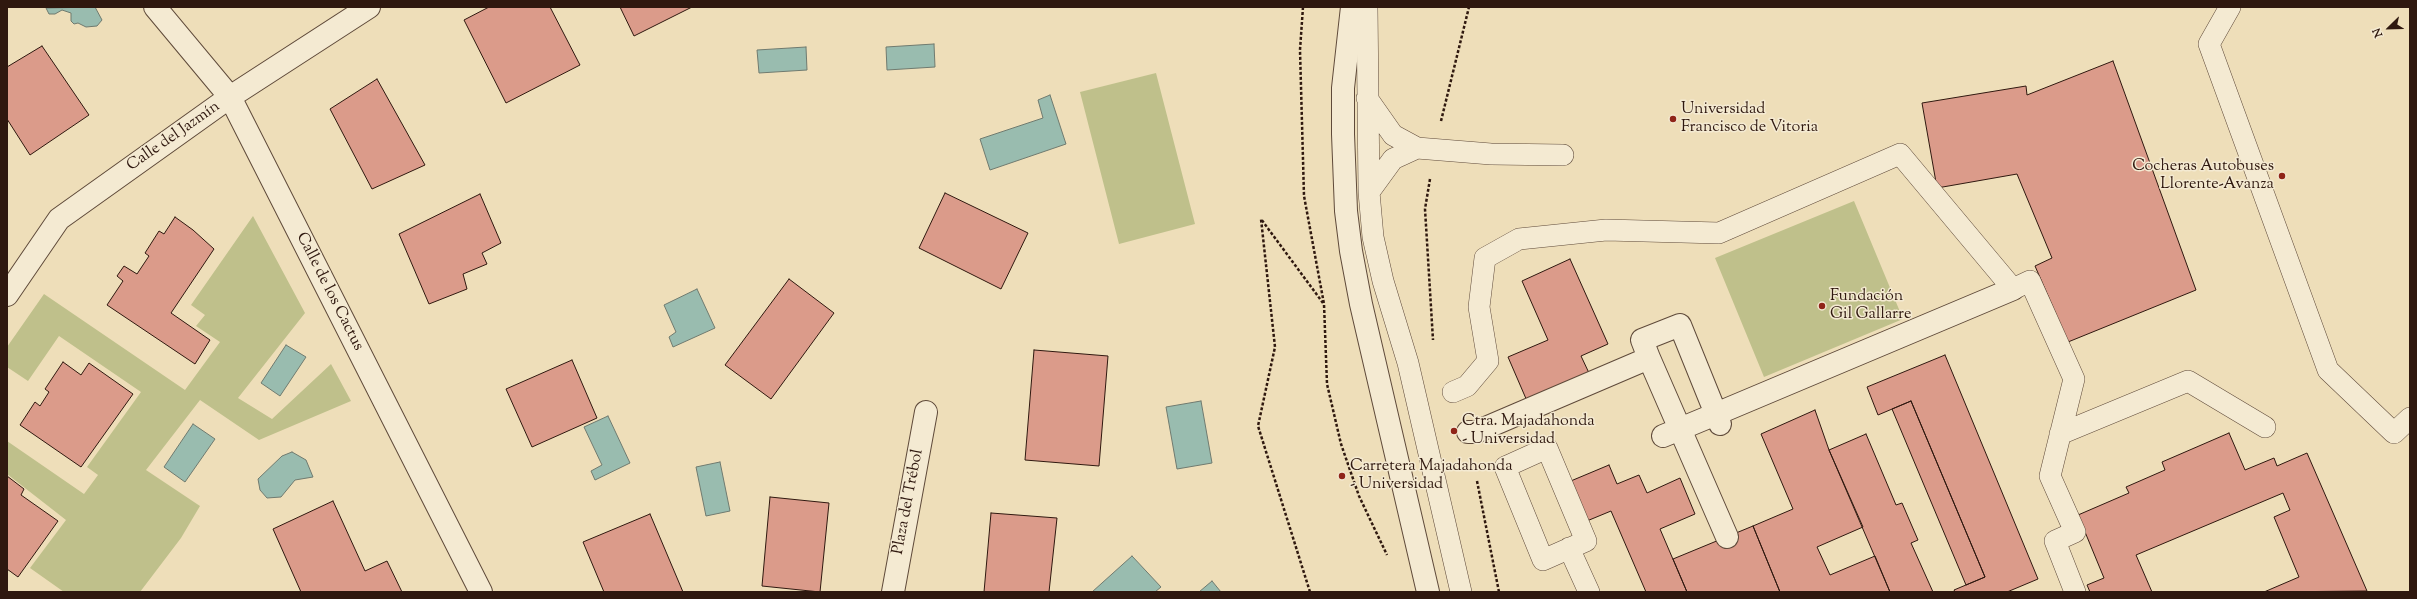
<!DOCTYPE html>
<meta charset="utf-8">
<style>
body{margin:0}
#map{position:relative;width:2417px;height:599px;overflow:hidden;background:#eedeb9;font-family:"Sorts Mill Goudy",serif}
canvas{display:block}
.frame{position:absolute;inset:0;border:8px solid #2f180f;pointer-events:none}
.north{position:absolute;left:2369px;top:8px;width:40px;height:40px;-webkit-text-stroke:3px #f4ead2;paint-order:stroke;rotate:247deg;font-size:11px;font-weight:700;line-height:16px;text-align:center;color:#2f180f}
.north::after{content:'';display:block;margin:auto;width:14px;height:18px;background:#2f180f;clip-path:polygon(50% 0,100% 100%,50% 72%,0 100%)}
</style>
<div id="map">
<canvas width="2417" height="599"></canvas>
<div class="frame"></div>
<div class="north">N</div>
</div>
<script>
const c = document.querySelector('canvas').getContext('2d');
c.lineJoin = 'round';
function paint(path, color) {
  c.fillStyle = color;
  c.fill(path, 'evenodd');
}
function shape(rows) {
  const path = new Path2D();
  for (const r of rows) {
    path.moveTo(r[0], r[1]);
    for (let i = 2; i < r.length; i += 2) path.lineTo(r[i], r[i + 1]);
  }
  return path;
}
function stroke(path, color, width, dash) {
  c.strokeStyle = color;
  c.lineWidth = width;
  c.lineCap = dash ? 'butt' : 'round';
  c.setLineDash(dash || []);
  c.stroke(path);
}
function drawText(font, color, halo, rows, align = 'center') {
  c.font = font + ' "Sorts Mill Goudy",serif';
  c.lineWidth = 3;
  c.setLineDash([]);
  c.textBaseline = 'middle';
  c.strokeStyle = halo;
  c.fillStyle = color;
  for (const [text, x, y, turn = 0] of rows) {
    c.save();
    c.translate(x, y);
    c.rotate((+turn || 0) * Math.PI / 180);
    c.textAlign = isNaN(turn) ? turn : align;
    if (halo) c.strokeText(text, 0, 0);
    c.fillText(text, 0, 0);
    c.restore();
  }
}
paint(shape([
 [1156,73,1195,224,1119,244,1080,92],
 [1854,201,1903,319,1764,377,1715,258],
 [253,216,305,313,238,398,272,419,331,364,351,401,259,440,200,400,146,470,200,506,181,538,140,592,64,592,30,568,66,520,7,474,7,441,84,494,98,475,87,467,141,392,59,336,28,381,7,367,7,347,44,294,185,390,220,342,196,326,205,315,191,305]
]), '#bfc08b');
const water = shape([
 [95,7,102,20,97,26,86,27,78,23,74,24,71,21,71,13,62,10,55,14,49,14,46,8,95,7],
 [934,44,935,67,887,70,886,47,934,44],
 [806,47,807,70,759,73,757,50,806,47],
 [1050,95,1066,144,990,170,980,139,1043,118,1038,100,1050,95],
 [697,289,715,328,673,347,669,337,676,332,664,305,697,289],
 [286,345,306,357,280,396,261,383,286,345],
 [1201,401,1212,463,1177,469,1166,407,1201,401],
 [608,416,630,463,595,480,591,471,602,465,584,427,608,416],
 [193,424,215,439,185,482,164,467,193,424],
 [292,452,306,460,313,477,295,480,281,497,267,498,260,490,258,479,282,456,292,452],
 [720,462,730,511,706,516,696,467,720,462],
 [1132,556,1161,587,1155,592,1092,592,1132,556],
 [1212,581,1221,592,1199,592,1212,581]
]);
paint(water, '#99bcaf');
stroke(water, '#6f7a6f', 1);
const building = shape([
 [489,7,550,7,580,65,506,103,464,20,489,7],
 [620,7,692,7,634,36,620,7],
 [42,46,89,115,30,155,7,119,7,67,42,46],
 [2113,61,2196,290,2068,342,2035,266,2052,258,2017,174,1937,188,1922,103,2026,86,2027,95,2113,61],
 [377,79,425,165,372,189,330,109,377,79],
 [945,193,1028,233,1001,289,919,248,945,193],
 [480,194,501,243,482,253,487,264,463,274,467,289,429,304,399,234,480,194],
 [175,217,193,230,214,249,171,313,210,340,195,364,107,305,123,281,117,276,124,266,137,274,149,256,145,253,159,231,164,234,175,217],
 [1570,259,1608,344,1581,356,1589,373,1527,401,1508,357,1548,340,1522,281,1570,259],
 [789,279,834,313,771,399,725,365,789,279],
 [1034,350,1108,356,1099,466,1025,460,1034,350],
 [1945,355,2038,579,2007,592,1955,592,1954,590,1985,577,1911,401,1878,415,1867,387,1945,355],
 [572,360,597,418,532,447,506,389,572,360],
 [63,362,81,375,89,363,133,394,81,467,20,425,35,402,40,406,49,392,45,389,63,362],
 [1911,401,1985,577,1966,585,1892,409,1911,401],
 [1815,410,1829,450,1863,527,1817,547,1830,575,1875,556,1890,592,1780,592,1753,526,1793,509,1761,434,1815,410],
 [2229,433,2245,470,2274,458,2277,466,2307,453,2367,591,2264,592,2299,577,2274,517,2290,510,2283,493,2136,555,2152,592,2090,592,2087,585,2104,578,2078,515,2129,493,2126,487,2165,470,2162,462,2229,433],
 [1866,434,1896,505,1902,503,1918,540,1911,543,1933,592,1890,592,1829,450,1866,434],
 [1609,465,1617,484,1639,475,1647,493,1680,478,1695,514,1660,529,1687,592,1646,592,1611,511,1582,523,1566,483,1609,465],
 [7,476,24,489,21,495,58,521,18,577,7,569,7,476],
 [770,497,829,503,820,592,762,586,770,497],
 [333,501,365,571,387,561,402,592,301,592,273,529,333,501],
 [991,513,1057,518,1049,592,984,592,991,513],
 [650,514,683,592,604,592,583,542,650,514],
 [1753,526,1780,592,1687,592,1673,559,1753,526]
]);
paint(building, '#db9b8a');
stroke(building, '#2f180f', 1);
const service = shape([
 [1367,7,1369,192,1373,237,1383,281,1408,363,1461,592],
 [2230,7,2209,44,2328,370,2394,433,2410,418],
 [1367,98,1393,135,1417,148,1491,154,1563,155],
 [1369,192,1393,159,1417,148],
 [1453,392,1467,386,1488,361,1479,307,1485,258,1519,239,1606,230,1719,233,1900,154,2013,289,2030,281,2074,379,2050,476,2075,532,2055,541,2075,592],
 [2060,434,2188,381,2265,427],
 [1547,448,1586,541,1543,560,1505,467,1547,448],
 [1569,548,1589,592]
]);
const pedestrian = shape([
 [1649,358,1727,537],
 [1468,432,1476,432,1649,358,1642,340,1680,325,1716,414,2013,289],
 [1663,436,1716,414,1720,424]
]);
const minor = shape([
 [155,7,230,97,481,592],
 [7,295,59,219,230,97,369,7],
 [893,592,926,412]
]);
const tertiary = shape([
 [1352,7,1343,88,1343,134,1346,211,1351,251,1361,304,1428,592]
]);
stroke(service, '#5f4a3a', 22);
stroke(pedestrian, '#5f4a3a', 24);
stroke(minor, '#5f4a3a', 24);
stroke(tertiary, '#5f4a3a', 24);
stroke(shape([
 [1303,7,1300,50,1304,196,1324,304,1327,384,1341,444,1359,496,1387,555],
 [1441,121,1469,7],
 [1430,179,1425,209,1433,340],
 [1477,481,1499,592],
 [1310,592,1258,426,1275,347,1261,219,1323,303]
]), '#2f180f', 2.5, [3, 2]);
stroke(service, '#f4ead2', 21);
stroke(pedestrian, '#f4ead2', 22);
stroke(minor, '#f4ead2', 22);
stroke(tertiary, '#f4ead2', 22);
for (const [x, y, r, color] of [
 [1673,119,4,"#8f2418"],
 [2282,176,4,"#8f2418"],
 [1822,306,4,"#8f2418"],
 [1454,431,4,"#8f2418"],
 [1342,476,4,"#8f2418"]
]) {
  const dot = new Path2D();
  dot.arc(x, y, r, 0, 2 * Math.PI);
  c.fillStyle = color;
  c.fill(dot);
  stroke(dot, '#f4ead2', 1.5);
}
drawText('16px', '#2f180f', '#f4ead2', [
 ["Universidad",1681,110],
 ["Francisco de Vitoria",1681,128],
 ["Cocheras Autobuses",2274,167,"right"],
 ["Llorente-Avanza",2274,185,"right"],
 ["Fundación",1830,297],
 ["Gil Gallarre",1830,315],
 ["Ctra. Majadahonda",1462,422],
 ["- Universidad",1462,440],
 ["Carretera Majadahonda",1350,467],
 ["- Universidad",1350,485]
], 'left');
drawText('16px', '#2f180f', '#f4ead2', [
 ["Calle del Jazmín",174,137,-35],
 ["Calle de los Cactus",329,292,63],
 ["Plaza del Trébol",909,502,-79]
]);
</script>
